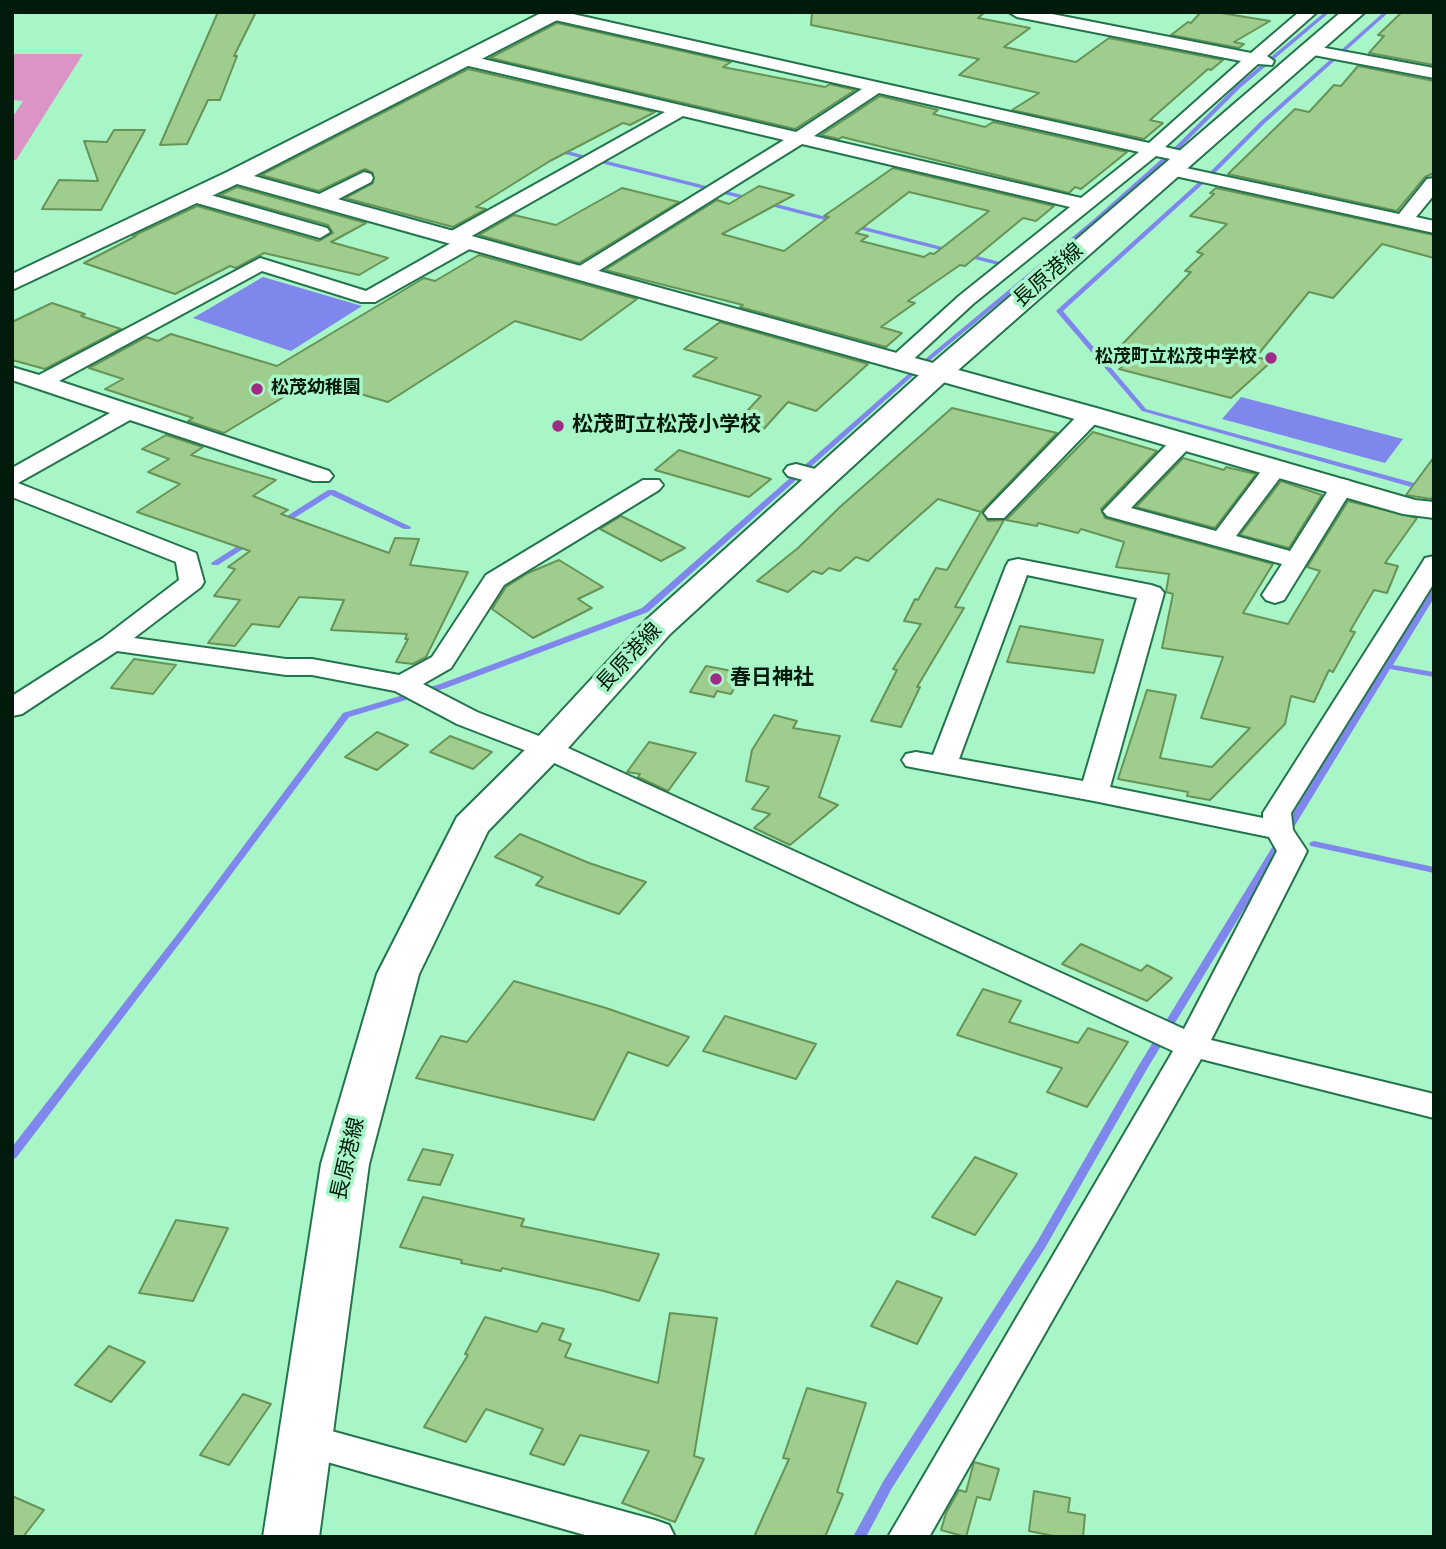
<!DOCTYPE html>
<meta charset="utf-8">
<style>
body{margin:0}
#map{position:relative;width:1446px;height:1549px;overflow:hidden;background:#a8f6c8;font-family:"Titillium Web",sans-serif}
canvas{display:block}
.frame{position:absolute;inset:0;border:14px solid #001b0c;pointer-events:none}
</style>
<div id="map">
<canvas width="1446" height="1549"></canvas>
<div class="frame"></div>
</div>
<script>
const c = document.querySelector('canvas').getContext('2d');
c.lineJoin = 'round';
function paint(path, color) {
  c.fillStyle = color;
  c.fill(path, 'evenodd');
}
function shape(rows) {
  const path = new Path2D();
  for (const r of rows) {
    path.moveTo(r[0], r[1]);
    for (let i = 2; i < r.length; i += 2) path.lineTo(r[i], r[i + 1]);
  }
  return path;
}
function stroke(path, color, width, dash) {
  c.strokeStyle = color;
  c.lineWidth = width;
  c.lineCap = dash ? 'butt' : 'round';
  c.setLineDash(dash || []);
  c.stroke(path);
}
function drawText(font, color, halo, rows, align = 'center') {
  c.font = font + ' "Titillium Web","Noto Sans JP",sans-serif';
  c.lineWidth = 7;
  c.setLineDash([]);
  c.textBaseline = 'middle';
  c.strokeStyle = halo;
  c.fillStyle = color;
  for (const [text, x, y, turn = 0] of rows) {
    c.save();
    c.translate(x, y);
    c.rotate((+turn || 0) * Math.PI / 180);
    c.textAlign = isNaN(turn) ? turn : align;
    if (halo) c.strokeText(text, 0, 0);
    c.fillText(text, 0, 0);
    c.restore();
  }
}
paint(shape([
 [12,54,83,54,16,160,12,160,12,118,23,101,12,100]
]), '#dc94c7');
paint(shape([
 [263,277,362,306,291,351,193,318],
 [1241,397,1403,439,1385,463,1222,419]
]), '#7f87ed');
paint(shape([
 [1325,12,1330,12,1240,88,1178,150,1097,222,934,357,648,612,446,688,349,717,189,931,16,1158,12,1159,12,1147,183,927,343,713,440,684,642,608,930,355,1093,220,1174,148,1236,86,1325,12],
 [1384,12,1389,12,1265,123,1215,173,1063,311,1146,409,1425,486,1426,488,1422,490,1142,411,1056,311,1211,171,1261,121,1384,12],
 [555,148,754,198,755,199,752,201,553,151,553,149,555,148],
 [765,201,838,220,839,221,836,223,763,204,763,202,765,201],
 [853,224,954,250,955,251,952,253,851,227,850,226,853,224],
 [965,253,1000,262,1001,263,998,265,963,256,963,254,965,253],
 [328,490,334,490,411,527,410,529,404,529,331,495,283,525,277,525,276,523,328,490],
 [247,540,250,540,254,542,218,565,212,565,211,563,247,540],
 [1431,589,1434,589,1434,598,1393,665,1434,672,1434,677,1390,669,1147,1069,1045,1248,892,1488,866,1537,853,1537,884,1480,1037,1242,1139,1065,1383,666,1431,589],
 [1314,841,1434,867,1434,873,1311,846,1309,844,1311,842,1314,841]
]), '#7f87ed');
const building = shape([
 [218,12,256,12,234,56,237,56,220,100,208,100,187,144,160,145,218,12],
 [812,12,985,12,978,18,1030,28,1004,47,1076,62,1109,38,1223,60,1211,70,1208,69,1150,120,1163,123,1144,139,1012,110,1039,93,959,75,979,59,811,25,812,12],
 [1201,12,1215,12,1270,21,1234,42,1244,44,1239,48,1171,35,1188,22,1191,23,1201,12],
 [1402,12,1434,12,1434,65,1369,53,1384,36,1378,35,1402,12],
 [557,23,731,62,723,67,825,87,830,84,855,90,795,129,490,58,557,23],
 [1358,66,1434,81,1434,173,1425,177,1397,211,1228,174,1295,109,1309,112,1334,85,1341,86,1358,66],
 [468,69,655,112,630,125,623,123,550,161,476,207,486,209,453,227,345,198,373,183,373,173,365,169,319,191,261,175,468,69],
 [880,96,938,110,933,114,985,127,993,122,1127,152,1081,189,1075,187,1069,193,842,137,839,139,821,135,880,96],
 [114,130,145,130,101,210,42,209,59,180,98,181,84,141,107,142,114,130],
 [893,168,1054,206,1036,221,1023,218,965,266,960,265,908,301,915,303,881,327,902,333,886,347,740,307,743,305,605,270,717,200,729,204,759,186,794,195,722,234,784,251,829,217,824,216,893,168],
 [909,192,989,211,934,254,930,253,924,257,861,241,868,236,856,233,909,192],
 [237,187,366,223,331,242,388,258,359,275,264,253,236,268,230,266,175,294,84,263,136,236,133,236,197,206,319,241,333,233,328,225,220,195,237,187],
 [622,188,679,202,579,263,479,235,514,215,556,225,622,188],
 [1216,188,1434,235,1434,258,1382,244,1333,298,1309,292,1256,357,1272,361,1231,398,1119,369,1131,359,1113,354,1191,272,1185,271,1203,254,1197,252,1227,224,1190,216,1214,194,1210,193,1216,188],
 [479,255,637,299,581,340,515,321,388,402,312,380,224,433,188,421,193,418,105,389,123,379,89,368,146,337,158,341,171,334,277,366,424,278,435,281,479,255],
 [52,303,85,314,81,316,121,329,45,369,12,360,12,322,52,303],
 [720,322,868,364,816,411,788,402,762,431,734,425,761,396,693,376,717,358,684,349,720,322],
 [952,408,1057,433,982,511,988,521,1004,520,955,607,964,608,917,687,920,687,901,727,871,721,897,670,893,669,921,624,904,621,915,599,918,600,936,568,947,570,981,512,938,499,868,561,856,557,840,571,829,568,822,574,813,571,788,592,757,581,798,548,841,506,952,408],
 [1093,432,1157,451,1101,509,1105,518,1273,564,1243,613,1288,624,1320,571,1307,567,1348,501,1417,518,1385,563,1398,566,1387,593,1374,590,1350,631,1355,632,1333,672,1329,670,1314,702,1291,696,1285,724,1210,800,1187,796,1188,792,1118,779,1147,690,1176,695,1160,758,1212,767,1250,728,1201,718,1223,657,1162,648,1173,594,1166,592,1169,574,1116,567,1124,542,1081,529,1078,533,1038,523,1037,526,1006,520,1093,432],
 [166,435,203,447,191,455,276,480,253,496,288,510,281,514,389,553,395,538,419,539,410,565,468,572,426,657,413,664,396,662,408,639,405,639,407,634,331,630,344,600,299,597,279,627,252,624,235,646,208,643,240,600,214,596,235,569,228,567,250,551,137,512,180,484,148,472,169,459,142,449,166,435],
 [679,450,771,479,749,497,655,470,679,450],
 [1434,457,1434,495,1431,499,1406,495,1434,457],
 [1183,458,1224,470,1226,467,1256,474,1215,528,1136,507,1183,458],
 [1281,481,1322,495,1289,548,1240,535,1281,481],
 [621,516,685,548,661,561,600,529,621,516],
 [559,560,603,587,578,599,592,608,533,638,492,609,506,587,528,573,559,560],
 [1020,626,1103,640,1094,673,1007,662,1020,626],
 [134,659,176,665,153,694,111,688,134,659],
 [706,666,743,673,731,694,717,691,714,697,690,692,706,666],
 [774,715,797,721,793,728,840,736,819,797,838,805,790,845,754,828,770,814,752,809,769,787,746,781,752,750,774,715],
 [377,732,408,745,377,770,345,757,377,732],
 [450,736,492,752,473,769,430,752,450,736],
 [649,742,696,753,668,791,638,777,640,774,627,772,649,742],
 [520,834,589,863,646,882,619,914,536,885,543,877,495,857,520,834],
 [1081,944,1141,971,1147,965,1172,978,1147,1001,1062,964,1081,944],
 [514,981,606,1008,689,1037,668,1066,628,1052,594,1120,416,1078,441,1036,467,1042,514,981],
 [983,989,1021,1001,1009,1022,1078,1043,1088,1028,1128,1042,1087,1107,1047,1092,1062,1068,957,1035,983,989],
 [725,1016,816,1044,796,1079,703,1051,725,1016],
 [423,1149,453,1155,440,1185,408,1180,423,1149],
 [975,1157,1017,1174,975,1235,932,1217,975,1157],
 [423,1197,524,1219,521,1226,659,1254,639,1301,604,1291,502,1268,501,1271,461,1263,462,1260,400,1247,423,1197],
 [176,1220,228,1228,193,1301,139,1293,176,1220],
 [897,1281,942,1298,917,1344,871,1326,897,1281],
 [670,1313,717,1318,694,1456,704,1459,675,1522,622,1503,649,1451,580,1435,564,1465,530,1454,543,1429,486,1409,466,1442,424,1427,468,1355,465,1354,485,1317,537,1332,542,1323,564,1329,559,1340,571,1344,565,1357,658,1383,670,1313],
 [109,1346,145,1362,111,1402,75,1385,109,1346],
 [807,1388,866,1403,837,1492,843,1494,825,1537,754,1537,789,1459,783,1458,807,1388],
 [243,1394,271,1404,229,1465,200,1455,243,1394],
 [974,1462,999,1469,990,1500,977,1497,966,1537,941,1530,946,1513,959,1490,966,1492,974,1462],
 [1034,1491,1070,1498,1068,1512,1085,1515,1083,1537,1058,1537,1029,1531,1034,1491],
 [12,1496,44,1510,23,1537,12,1537,12,1496]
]);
paint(building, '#9ecd8d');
stroke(building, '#679357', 2);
const minor = shape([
 [549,12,564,12,1149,143,1241,61,1017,17,1009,12,1042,12,1251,53,1299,12,1317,12,1267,56,1274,61,1272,65,1258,64,1165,147,1191,153,1194,157,1191,161,1185,162,1156,156,973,304,905,367,889,367,886,362,959,296,1070,207,802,144,587,278,573,278,570,274,573,270,784,140,683,116,470,237,478,242,475,246,375,302,361,302,262,271,59,381,329,471,333,476,329,481,313,481,130,420,18,483,196,553,204,582,201,587,134,638,286,659,312,659,399,675,432,657,486,575,643,480,659,480,663,485,659,490,504,585,451,668,423,684,477,712,557,743,1184,1029,1277,851,1269,837,1094,801,916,768,906,766,902,760,906,754,916,752,933,755,1006,566,1009,561,1018,559,1151,585,1160,588,1164,593,1110,787,1263,818,1263,813,1422,563,1425,558,1434,556,1434,583,1291,813,1293,830,1307,851,1211,1040,1434,1094,1434,1118,1201,1059,929,1537,888,1537,1173,1051,537,755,457,724,395,691,312,675,286,675,117,651,22,714,12,716,12,696,103,638,179,580,176,562,12,497,12,468,110,413,12,380,12,367,39,375,260,258,366,291,451,243,443,238,446,234,665,112,460,64,458,60,460,56,466,55,796,132,862,89,555,20,549,18,549,12],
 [879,93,1139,152,1081,198,814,136,879,93],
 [1027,575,1137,598,1083,781,959,759,1027,575],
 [1309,45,1434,68,1434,78,1303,53,1301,50,1309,45],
 [1172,165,1399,214,1427,179,1434,178,1434,195,1416,217,1434,221,1434,233,1166,174,1163,170,1166,166,1172,165],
 [364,172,371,174,373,178,371,182,327,205,313,205,311,201,313,197,364,172],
 [193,190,327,228,330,232,320,238,186,200,184,196,193,190],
 [1091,408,1099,410,1102,415,1099,420,1004,518,988,518,984,513,988,508,1083,410,1091,408],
 [1183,434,1191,436,1194,441,1191,446,1131,508,1216,531,1268,462,1284,462,1288,467,1236,536,1290,551,1334,481,1342,479,1350,481,1354,486,1284,600,1275,603,1266,600,1262,595,1282,564,1107,516,1103,511,1175,436,1183,434],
 [796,464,830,473,834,478,830,483,822,485,788,476,784,471,788,466,796,464],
 [306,1424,655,1520,669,1525,675,1537,592,1537,306,1456,292,1451,287,1440,292,1429,306,1424]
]);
const tertiary = shape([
 [543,12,567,12,565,16,254,176,1100,409,1415,500,1434,502,1434,518,1403,514,1082,421,237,184,12,290,12,274,227,172,543,12]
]);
const secondary = shape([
 [1341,12,1365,12,948,379,670,634,560,757,488,831,419,974,369,1164,319,1537,263,1537,321,1164,377,974,457,817,534,741,646,620,928,367,1341,12]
]);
stroke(minor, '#23744c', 4);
stroke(tertiary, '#23744c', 4);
stroke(secondary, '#23744c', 4);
paint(minor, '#fff');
paint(tertiary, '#fff');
paint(secondary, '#fff');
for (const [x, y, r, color] of [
 [1271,358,7,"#9f2b86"],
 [257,389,7,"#9f2b86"],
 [558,426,7,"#9f2b86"],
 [716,679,7,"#9f2b86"]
]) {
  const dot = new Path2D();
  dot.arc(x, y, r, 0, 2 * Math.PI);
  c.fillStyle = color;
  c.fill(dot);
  stroke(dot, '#a8f6c8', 2.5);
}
drawText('bold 18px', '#001b0c', '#a8f6c8', [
 ["松茂町立松茂中学校",1257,358],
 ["松茂幼稚園",271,389,"left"]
], 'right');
drawText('21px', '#001b0c', '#a8f6c8', [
 ["長原港線",1049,276,-41],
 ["長原港線",630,658,-47],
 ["長原港線",349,1159,-77]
]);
drawText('bold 21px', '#001b0c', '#a8f6c8', [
 ["松茂町立松茂小学校",572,426],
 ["春日神社",730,679]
], 'left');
</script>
